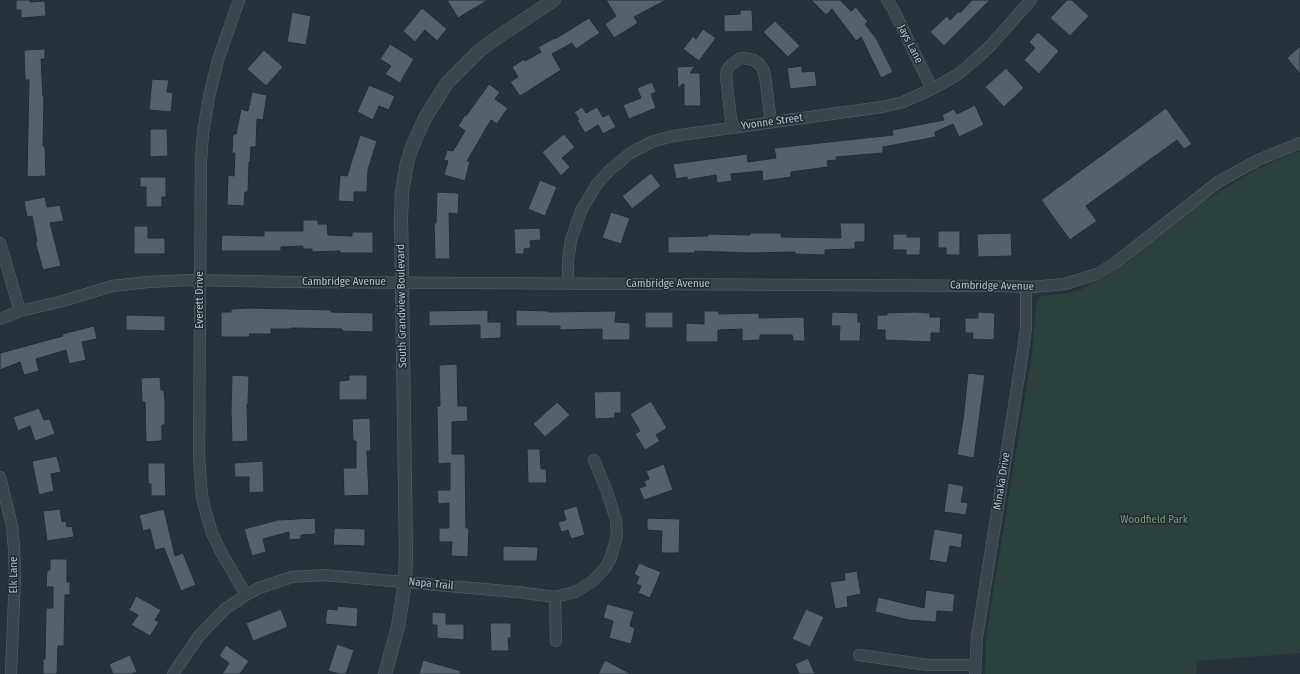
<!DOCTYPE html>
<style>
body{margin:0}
canvas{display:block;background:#27333b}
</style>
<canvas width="1300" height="674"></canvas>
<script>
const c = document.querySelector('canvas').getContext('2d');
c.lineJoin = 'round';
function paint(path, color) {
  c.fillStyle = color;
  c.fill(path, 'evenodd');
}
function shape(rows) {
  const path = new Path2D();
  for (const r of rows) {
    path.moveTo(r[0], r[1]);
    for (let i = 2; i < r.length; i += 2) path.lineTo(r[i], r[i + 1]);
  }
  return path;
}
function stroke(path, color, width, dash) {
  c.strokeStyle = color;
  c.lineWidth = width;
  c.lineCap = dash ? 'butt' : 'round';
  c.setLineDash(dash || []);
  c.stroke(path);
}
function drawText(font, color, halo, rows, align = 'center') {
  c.font = font + ' "Fira Sans Condensed",sans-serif';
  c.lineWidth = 3;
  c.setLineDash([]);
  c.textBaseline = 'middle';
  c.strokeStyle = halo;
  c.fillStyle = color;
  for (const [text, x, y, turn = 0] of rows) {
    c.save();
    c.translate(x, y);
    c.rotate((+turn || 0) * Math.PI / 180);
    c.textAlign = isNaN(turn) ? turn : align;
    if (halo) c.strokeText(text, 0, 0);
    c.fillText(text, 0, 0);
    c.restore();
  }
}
paint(shape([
 [1300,151,1300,653,1197,661,1196,674,985,674,986,643,988,624,1023,410,1032,353,1037,300,1041,296,1063,294,1078,291,1102,279,1125,264,1175,222,1198,205,1259,168]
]), '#2c413d');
const building = shape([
 [16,0,30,0,30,2,45,1,46,16,21,18,21,10,16,10,16,0],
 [447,0,488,0,458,18,447,0],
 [606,0,666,0,634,17,638,23,614,38,605,24,616,16,606,0],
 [811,0,840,0,851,11,856,7,868,22,865,24,876,38,893,72,881,78,861,37,856,41,832,9,826,15,811,0],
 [972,0,990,0,944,46,930,32,947,16,950,20,959,11,960,13,972,0],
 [1067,0,1072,0,1089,16,1070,36,1050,18,1067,0],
 [422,8,447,29,437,41,425,30,415,42,403,31,422,8],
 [740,10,752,10,753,31,724,32,724,15,740,14,740,10],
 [292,12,311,16,306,45,287,42,292,12],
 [589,18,600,33,576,49,572,43,552,54,561,70,520,96,510,82,518,77,512,67,524,59,525,61,541,52,538,47,555,38,555,39,589,18],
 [775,21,800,46,788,57,763,32,775,21],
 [703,29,716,38,699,61,683,49,693,36,696,39,703,29],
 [1038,32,1059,51,1039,74,1024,60,1035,48,1029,42,1038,32],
 [390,44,414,59,400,83,385,74,391,66,380,59,390,44],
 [1300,46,1300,74,1287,58,1300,46],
 [45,49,45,59,41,59,43,96,44,96,43,146,45,146,46,176,27,177,29,80,25,80,24,50,45,49],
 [264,50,283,67,266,86,247,69,264,50],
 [695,66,690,73,700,73,701,106,684,106,684,84,682,84,678,90,677,67,695,66],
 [802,66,802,72,815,71,817,86,790,89,787,68,802,66],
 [1006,68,1024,88,1004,107,985,87,1006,68],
 [152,79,169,80,167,92,173,93,171,112,149,110,152,79],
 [652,82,656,92,651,94,656,108,629,119,623,105,641,98,637,88,652,82],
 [489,84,500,92,495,99,508,108,497,124,491,120,467,161,470,161,465,181,444,175,448,161,444,160,447,150,453,151,465,131,458,126,465,115,466,116,489,84],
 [369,85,395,96,389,110,379,106,373,120,357,112,369,85],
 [252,92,267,95,263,120,257,119,256,147,251,147,250,162,249,162,248,192,245,192,244,206,227,205,228,175,234,176,235,153,232,153,233,134,236,134,241,109,248,111,252,92],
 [975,105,984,125,959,137,953,124,935,132,936,137,883,147,883,153,836,157,837,160,827,161,828,167,791,172,791,177,763,181,762,171,731,174,732,181,717,183,716,175,687,180,687,177,676,179,673,164,747,154,748,162,776,158,774,148,893,135,892,130,944,120,942,115,954,109,957,114,975,105],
 [582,107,586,113,597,107,603,117,609,114,616,127,603,134,598,125,585,133,577,120,579,119,574,112,582,107],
 [1166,108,1192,144,1184,149,1177,140,1086,206,1097,221,1070,240,1041,200,1166,108],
 [150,129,167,129,168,156,150,157,150,129],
 [564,134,575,147,562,158,570,167,561,176,542,152,564,134],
 [360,135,377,141,368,170,367,192,354,192,354,202,338,201,340,175,347,176,360,135],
 [651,173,661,186,632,209,622,196,651,173],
 [140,177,166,177,166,197,162,197,162,207,146,207,146,187,140,187,140,177],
 [540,180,557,187,545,216,528,209,540,180],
 [437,192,459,193,458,214,449,213,450,259,435,259,434,223,436,223,437,192],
 [45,197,47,207,60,205,64,221,50,223,61,266,43,270,35,242,37,242,32,216,27,217,24,201,45,197],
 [611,212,630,218,621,244,602,238,611,212],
 [303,220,318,220,318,224,327,224,328,235,352,236,352,232,373,232,373,253,340,253,340,251,312,252,312,249,303,249,303,246,281,247,281,251,221,251,222,235,264,236,264,231,303,231,303,220],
 [840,223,865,223,865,242,855,242,855,249,825,250,825,255,795,254,795,252,750,253,695,251,695,253,668,253,668,237,708,236,708,234,750,235,750,233,781,233,781,237,841,238,840,223],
 [134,226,148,226,148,238,165,238,165,254,134,254,134,226],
 [540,228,541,240,530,241,531,248,524,249,524,254,515,254,514,229,540,228],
 [938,231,960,231,960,255,946,255,946,248,938,248,938,231],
 [1011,233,1012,256,978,257,977,234,1011,233],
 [893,234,907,234,907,237,921,237,920,255,906,255,906,250,893,250,893,234],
 [249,308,331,310,331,312,373,313,373,332,342,331,342,329,291,328,291,329,271,329,271,334,249,334,250,337,221,337,221,312,231,312,231,309,249,308],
 [488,310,488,322,501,322,501,338,480,339,480,325,429,326,429,311,488,310],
 [516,310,548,311,548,312,616,311,615,322,630,323,630,340,602,340,602,329,560,330,560,326,516,326,516,310],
 [704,311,719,311,719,314,759,313,759,318,804,317,805,341,793,341,792,335,760,335,760,340,742,341,742,329,718,330,718,342,686,342,686,323,704,324,704,311],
 [645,312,673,312,673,328,645,328,645,312],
 [832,312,858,313,858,322,861,322,860,341,839,341,840,326,831,326,832,312],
 [915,312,930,313,930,317,941,317,940,333,931,333,931,342,885,340,885,330,877,330,877,315,887,315,887,313,915,312],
 [978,312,995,313,994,340,972,339,973,333,965,333,965,318,978,318,978,312],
 [126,315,165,316,165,331,126,330,126,315],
 [94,326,97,339,82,342,86,360,69,364,66,350,36,359,39,371,24,375,20,362,0,370,0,353,63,336,62,334,94,326],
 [457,364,458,406,467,406,468,421,452,422,452,454,465,454,466,528,469,528,468,557,451,556,452,542,439,542,439,528,449,528,449,503,438,504,437,490,450,490,450,463,438,464,437,406,440,406,439,365,457,364],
 [968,373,985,375,974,458,957,455,963,420,968,373],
 [232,375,249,376,248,404,247,404,248,441,232,442,231,411,232,375],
 [349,375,367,375,367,400,339,400,339,381,349,380,349,375],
 [160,377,161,390,164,390,165,401,165,425,162,425,162,441,146,442,145,402,142,402,141,378,160,377],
 [621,391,621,413,615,413,615,418,595,419,594,392,621,391],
 [651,401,667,428,656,435,660,441,645,450,635,434,640,431,630,414,651,401],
 [557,402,570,415,545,437,533,424,557,402],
 [39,408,44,420,50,419,55,434,35,441,30,426,18,431,13,417,39,408],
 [370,418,371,451,367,451,369,495,344,496,343,468,356,468,356,441,353,441,352,419,370,418],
 [527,449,540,449,541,469,546,469,547,483,528,483,527,449],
 [57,456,61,472,51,474,54,491,39,495,32,461,57,456],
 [263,461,264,492,249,493,249,477,235,477,234,463,263,461],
 [148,463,165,463,166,496,151,496,151,484,148,484,148,463],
 [664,464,673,490,644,500,639,488,646,486,644,481,649,479,646,471,664,464],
 [948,483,964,486,961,502,968,503,966,515,944,512,948,483],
 [577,506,585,535,571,539,568,530,561,532,558,522,566,520,563,510,577,506],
 [60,509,62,522,66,521,67,527,72,526,74,537,47,541,43,511,60,509],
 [164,509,175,556,183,553,196,585,181,591,164,548,155,550,150,529,143,531,139,515,164,509],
 [315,518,316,534,301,535,301,539,289,540,289,532,263,539,266,552,252,556,244,529,278,520,315,518],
 [647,518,680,519,679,553,661,553,662,531,647,530,647,518],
 [334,528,365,529,365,546,333,545,334,528],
 [934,529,963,534,961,548,950,546,947,563,929,560,934,529],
 [503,546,538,547,537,561,503,561,503,546],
 [50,559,67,559,67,582,70,582,70,595,65,595,64,646,58,646,57,674,43,674,43,659,45,659,46,608,53,608,53,587,46,587,47,570,50,570,50,559],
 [639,563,661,572,650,598,638,593,641,586,636,584,639,577,634,574,639,563],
 [857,571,861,594,847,597,848,607,835,609,830,582,845,580,844,573,857,571],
 [926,590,955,594,953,612,937,611,936,622,909,620,875,612,878,597,924,608,926,590],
 [136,596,161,610,155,620,159,622,150,636,131,625,138,615,129,610,136,596],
 [607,604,634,611,630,626,635,628,631,644,609,638,613,621,603,618,607,604],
 [337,606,358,608,357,627,325,624,327,609,337,610,337,606],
 [281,609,288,627,253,641,246,623,281,609],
 [806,609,824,617,810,647,792,639,806,609],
 [432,612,446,613,446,624,464,624,464,640,437,638,437,625,432,625,432,612],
 [490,623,511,623,511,638,508,638,509,651,491,651,490,623],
 [337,644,354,650,346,674,339,674,328,671,337,644],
 [226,645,249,661,240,674,222,674,229,663,219,656,226,645],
 [130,655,137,672,131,674,113,674,109,664,130,655],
 [808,658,815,674,799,674,795,664,808,658],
 [423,660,461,671,460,674,419,674,423,660],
 [605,660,631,674,598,674,605,660]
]);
paint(building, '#54626c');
stroke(building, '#212c33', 1);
const minor = shape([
 [239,0,218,60,209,97,203,133,201,160,199,457,202,496,206,513,212,533,221,552,246,595],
 [887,0,893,9,932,89],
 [732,127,726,77,727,70,731,65,739,59,743,58,754,60,759,64,763,69,765,76,771,122],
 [0,243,20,311],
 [568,284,568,261,571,240,581,211,597,184,610,170,629,154,651,142,673,136,882,107,903,102,932,89,957,75,975,60,991,45,1031,0],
 [0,319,20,311,63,301,112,286,148,282,192,280,288,282,999,286,1031,287,1065,284,1097,274,1115,263,1218,182,1258,160,1300,143],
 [0,477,12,526,14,548,15,576,11,674],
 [555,597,556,641],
 [859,655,928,665,975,665],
 [173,674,199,636,225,609,246,595,259,588,292,577,324,575,517,592,555,597,575,592,593,581,605,568,610,560,617,536,616,520,606,489,594,460],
 [975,674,977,637,1023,350,1026,328,1026,287]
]);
const tertiary = shape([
 [385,674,398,627,405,582,406,554,401,217,402,192,407,163,412,147,425,118,447,83,479,51,495,39,554,0]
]);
stroke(minor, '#58636a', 12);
stroke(tertiary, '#58636a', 14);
stroke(minor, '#3a454c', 11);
stroke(tertiary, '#3a454c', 13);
drawText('11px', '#b6c0c7', '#1f2a31', [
 ["Jays Lane",910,44,63],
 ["Yvonne Street",772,122,-8],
 ["Cambridge Avenue",344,282],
 ["Cambridge Avenue",668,284],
 ["Cambridge Avenue",992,286,1],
 ["Everett Drive",200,300,-90],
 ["South Grandview Boulevard",402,306,-91],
 ["Minaka Drive",1002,481,-81],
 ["Elk Lane",14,575,-90],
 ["Napa Trail",431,584,6]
]);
drawText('11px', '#779a79', '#1f2a31', [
 ["Woodfield Park",1154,520]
]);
</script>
